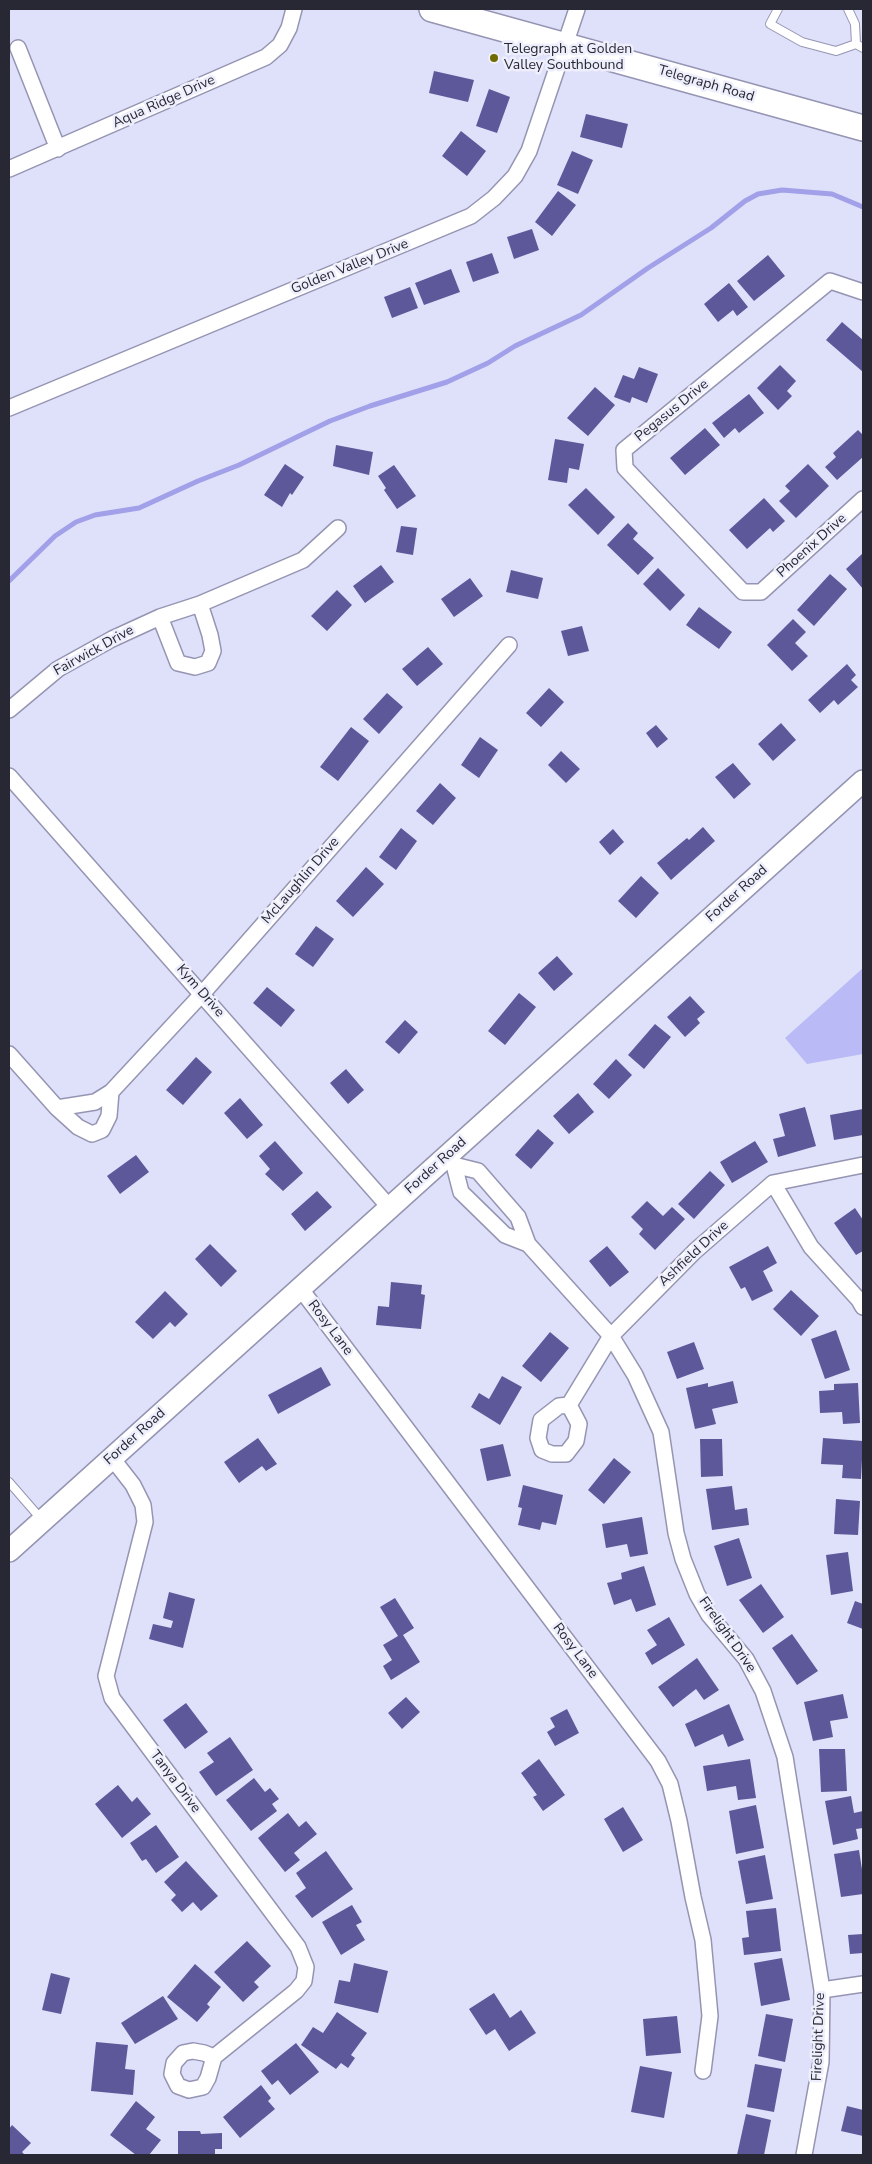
<!DOCTYPE html>
<style>
body{margin:0}
#map{position:relative;width:872px;height:2164px;overflow:hidden;background:#dfe0fa;font-family:"Nunito Sans",sans-serif}
canvas{display:block}
.frame{position:absolute;inset:0;border:10px solid #282834;pointer-events:none}
</style>
<div id="map">
<canvas width="872" height="2164"></canvas>
<div class="frame"></div>
</div>
<script>
const c = document.querySelector('canvas').getContext('2d');
c.lineJoin = 'round';
function paint(path, color) {
  c.fillStyle = color;
  c.fill(path, 'evenodd');
}
function shape(rows) {
  const path = new Path2D();
  for (const r of rows) {
    path.moveTo(r[0], r[1]);
    for (let i = 2; i < r.length; i += 2) path.lineTo(r[i], r[i + 1]);
  }
  return path;
}
function stroke(path, color, width, dash) {
  c.strokeStyle = color;
  c.lineWidth = width;
  c.lineCap = dash ? 'butt' : 'round';
  c.setLineDash(dash || []);
  c.stroke(path);
}
function drawText(font, color, halo, rows, align = 'center') {
  c.font = font + ' "Nunito Sans",sans-serif';
  c.lineWidth = 5;
  c.setLineDash([]);
  c.textBaseline = 'middle';
  c.strokeStyle = halo;
  c.fillStyle = color;
  for (const [text, x, y, turn = 0] of rows) {
    c.save();
    c.translate(x, y);
    c.rotate((+turn || 0) * Math.PI / 180);
    c.textAlign = isNaN(turn) ? turn : align;
    if (halo) c.strokeText(text, 0, 0);
    c.fillText(text, 0, 0);
    c.restore();
  }
}
paint(shape([
 [863,968,863,1054,807,1064,785,1038]
]), '#babbf6');
stroke(shape([
 [9,581,55,536,76,522,95,515,139,508,198,481,239,465,330,421,370,406,447,382,488,363,515,346,581,315,648,268,711,228,745,201,758,194,782,190,832,194,863,207]
]), '#a1a0e8', 5);
paint(shape([
 [434,71,474,80,468,102,429,93],
 [489,89,510,97,497,133,476,126],
 [586,114,628,124,622,148,580,137],
 [461,131,486,151,467,176,442,156],
 [572,151,593,160,578,194,557,185],
 [558,191,576,205,552,236,535,222],
 [532,229,539,250,514,259,507,237],
 [492,253,499,273,473,282,466,262],
 [768,255,785,276,754,301,737,281],
 [451,269,460,292,424,305,415,283],
 [729,283,748,307,737,316,733,310,718,322,704,304],
 [410,287,418,308,392,318,384,297],
 [842,322,863,340,863,372,826,340],
 [780,365,796,381,787,391,792,396,778,410,757,388],
 [639,367,658,374,647,403,632,397,630,403,614,397,623,375,634,379],
 [595,387,615,405,588,436,567,418],
 [749,394,764,413,739,433,735,428,724,438,712,423],
 [705,428,720,445,685,475,670,458],
 [858,430,863,435,863,457,837,480,825,467,836,457,833,453],
 [555,439,584,444,579,470,569,468,567,483,548,480],
 [336,445,373,452,369,475,333,466],
 [285,464,304,477,292,495,290,493,282,507,264,495],
 [808,464,829,486,796,518,779,501,790,491,785,486],
 [394,465,416,496,397,509,384,490,386,488,378,476],
 [586,488,615,517,598,535,568,505],
 [764,498,785,521,773,532,770,528,747,549,729,530],
 [628,523,638,533,633,539,654,558,638,575,607,545],
 [401,526,417,528,413,555,396,552],
 [863,553,863,589,846,569],
 [381,565,394,582,365,603,353,586],
 [658,568,685,595,670,611,643,584],
 [511,570,543,578,538,599,506,592],
 [830,574,847,589,814,626,797,610],
 [470,578,483,596,454,617,441,599],
 [337,590,352,605,327,631,311,616],
 [699,607,732,632,719,649,686,625],
 [793,619,806,632,795,643,808,656,792,671,767,645],
 [582,626,589,651,568,656,561,631],
 [428,647,443,664,417,686,402,669],
 [847,664,856,675,851,680,858,687,838,705,834,700,820,713,808,700],
 [549,688,564,702,541,727,526,713],
 [387,693,403,707,379,734,363,719],
 [781,723,796,740,773,761,758,744],
 [656,725,668,739,657,748,646,733],
 [351,727,369,741,338,781,320,767],
 [480,737,498,750,479,778,461,765],
 [561,751,580,769,566,783,548,765],
 [733,763,751,784,734,799,715,777],
 [440,783,456,798,433,825,416,811],
 [703,827,715,841,671,880,657,863,687,838,689,840],
 [401,828,417,841,396,870,379,857],
 [613,829,624,842,610,855,599,842],
 [366,867,384,884,353,917,336,901],
 [641,876,659,893,636,918,618,901],
 [316,926,334,939,313,967,295,954],
 [557,956,573,974,554,991,538,973],
 [267,987,295,1010,281,1027,253,1003],
 [519,993,536,1007,505,1045,488,1031],
 [690,996,705,1012,697,1019,700,1023,685,1037,667,1017],
 [405,1020,418,1032,399,1054,385,1042],
 [655,1024,671,1037,644,1069,628,1055],
 [196,1057,212,1072,183,1105,166,1090],
 [616,1059,632,1075,609,1099,593,1084],
 [346,1069,364,1090,348,1104,330,1083],
 [578,1093,594,1112,569,1134,553,1116],
 [240,1098,263,1125,247,1139,224,1113],
 [805,1107,816,1146,778,1157,773,1139,785,1136,779,1114],
 [863,1109,863,1135,834,1140,830,1115],
 [538,1129,554,1143,531,1169,515,1155],
 [275,1141,303,1173,283,1191,265,1174,270,1169,259,1156],
 [755,1141,768,1162,732,1183,720,1162],
 [136,1155,149,1172,120,1194,107,1176],
 [710,1171,725,1185,694,1219,678,1204],
 [317,1191,332,1207,305,1231,291,1214],
 [647,1201,663,1216,672,1207,685,1219,655,1250,639,1234,643,1229,631,1217],
 [855,1208,863,1220,863,1251,856,1255,834,1223],
 [210,1244,237,1271,221,1287,195,1259],
 [607,1246,629,1272,610,1287,589,1261],
 [768,1246,777,1263,763,1271,773,1291,752,1301,745,1287,741,1289,729,1267],
 [391,1282,422,1285,421,1294,425,1295,421,1329,376,1325,378,1306,389,1307],
 [791,1290,819,1316,801,1336,773,1309],
 [165,1291,188,1314,175,1327,170,1322,153,1339,135,1322],
 [836,1330,850,1370,825,1379,811,1339],
 [550,1332,569,1348,541,1382,522,1366],
 [694,1342,704,1369,677,1379,667,1352],
 [321,1367,331,1385,278,1414,268,1395],
 [502,1376,522,1387,500,1425,471,1407,479,1393,489,1399],
 [733,1381,738,1403,712,1409,716,1424,695,1429,686,1388,708,1383,708,1387],
 [858,1383,860,1423,843,1424,842,1412,820,1413,819,1391,834,1390,834,1384],
 [258,1438,277,1464,266,1471,262,1466,239,1483,224,1462],
 [823,1438,863,1441,861,1479,842,1478,843,1465,821,1464],
 [700,1439,722,1439,723,1476,701,1477],
 [503,1444,511,1476,487,1481,480,1449],
 [614,1458,631,1472,604,1504,588,1490],
 [523,1485,563,1495,556,1525,542,1522,540,1530,518,1525,522,1508,518,1507],
 [732,1486,735,1510,747,1508,749,1525,712,1530,706,1489],
 [836,1499,860,1501,858,1535,834,1534],
 [642,1517,648,1554,630,1557,627,1544,606,1548,602,1524],
 [739,1538,752,1578,727,1586,714,1546],
 [848,1552,853,1591,831,1595,826,1555],
 [644,1566,656,1605,636,1612,631,1599,614,1605,607,1583,622,1579,621,1573],
 [761,1584,784,1617,763,1633,739,1600],
 [169,1592,195,1599,183,1648,149,1639,153,1624,171,1628,173,1621,163,1618],
 [395,1598,414,1628,403,1635,420,1662,391,1680,383,1666,392,1660,383,1645,398,1636,380,1607],
 [855,1601,863,1604,863,1629,847,1623],
 [669,1617,685,1645,652,1665,645,1653,657,1645,647,1630],
 [792,1634,818,1671,797,1685,772,1648],
 [697,1658,719,1690,704,1700,696,1689,673,1707,658,1687],
 [843,1694,848,1718,830,1721,833,1737,813,1741,804,1702],
 [406,1697,420,1712,402,1729,388,1713],
 [186,1703,208,1732,185,1749,163,1720],
 [729,1704,744,1740,728,1747,723,1734,695,1747,685,1724],
 [567,1709,579,1733,555,1746,547,1732,555,1727,550,1718],
 [230,1737,253,1770,216,1796,199,1772,214,1762,207,1753],
 [819,1749,845,1749,847,1791,821,1792],
 [539,1759,565,1795,543,1811,533,1797,537,1795,521,1773],
 [750,1759,756,1798,738,1800,736,1786,707,1791,703,1766],
 [254,1778,265,1792,270,1788,279,1799,272,1804,277,1811,251,1831,226,1800],
 [118,1785,132,1802,137,1797,151,1814,122,1838,95,1804],
 [851,1796,854,1813,863,1811,863,1828,856,1829,858,1839,833,1845,825,1801],
 [756,1805,764,1848,736,1854,729,1811],
 [623,1807,643,1840,623,1852,604,1819],
 [288,1813,299,1827,306,1821,317,1834,294,1853,300,1860,285,1872,258,1838],
 [156,1825,179,1857,156,1873,146,1859,142,1861,130,1843],
 [859,1850,863,1876,863,1894,841,1897,834,1854],
 [326,1851,353,1889,312,1918,295,1896,306,1888,296,1873],
 [765,1855,773,1899,746,1904,738,1861],
 [186,1861,218,1896,201,1911,193,1902,182,1912,171,1900,176,1895,164,1882],
 [352,1905,362,1922,356,1925,365,1940,341,1955,322,1922],
 [776,1908,781,1951,744,1955,742,1938,749,1937,746,1911],
 [863,1934,863,1953,850,1954,848,1935],
 [247,1941,271,1966,254,1982,259,1987,243,2002,214,1972],
 [782,1958,790,2000,761,2006,754,1963],
 [354,1963,388,1971,378,2013,334,2003,339,1980,350,1982],
 [195,1964,221,1987,207,2004,210,2007,197,2022,167,1997],
 [51,1973,70,1978,61,2014,42,2010],
 [494,1993,510,2018,521,2010,536,2033,509,2051,495,2029,486,2035,469,2009],
 [163,1996,178,2019,135,2044,121,2023],
 [337,2012,367,2033,351,2055,355,2058,348,2068,341,2063,336,2069,301,2045,313,2027,323,2033],
 [766,2014,793,2019,785,2062,758,2056],
 [677,2016,681,2053,646,2056,643,2019],
 [96,2042,128,2045,125,2069,135,2070,133,2095,91,2091],
 [296,2043,319,2072,290,2095,278,2080,272,2085,261,2071],
 [755,2064,782,2069,774,2112,747,2107],
 [640,2066,672,2072,664,2118,631,2112],
 [261,2085,271,2098,268,2101,275,2109,240,2138,223,2117],
 [136,2101,155,2117,146,2129,161,2140,149,2155,136,2155,110,2135],
 [847,2106,863,2110,863,2136,841,2131],
 [746,2114,771,2120,764,2155,737,2155],
 [12,2125,31,2143,22,2152,25,2155,9,2155,9,2129],
 [178,2131,200,2131,201,2134,222,2133,222,2149,215,2149,215,2155,178,2155]
]), '#5c589a');
const service = shape([
 [778,9,770,24,802,42,836,51,856,44,863,48],
 [848,9,855,24,856,44],
 [9,1482,42,1520]
]);
const minor = shape([
 [18,48,58,149],
 [9,169,266,57,280,45,289,28,294,9],
 [863,292,830,281,624,450,625,468,743,592,761,592,863,499],
 [9,408,471,216,494,198,515,176,529,151,577,9],
 [160,617,178,663,195,667,208,663,213,651,210,635,200,604],
 [9,710,58,669,112,639,160,617,200,604,303,560,338,528],
 [9,776,390,1208],
 [9,1054,57,1108,95,1102,111,1092,202,994,509,645],
 [57,1108,78,1127,92,1134,102,1130,109,1116,111,1092],
 [445,1156,454,1165,478,1171,518,1217,528,1244,611,1336,635,1375,661,1432,676,1533,683,1559,697,1594,709,1615,746,1659,763,1691,785,1757,822,1990,821,2062,804,2155],
 [454,1165,461,1192,505,1235,528,1244],
 [773,1183,811,1247,859,1300,863,1307],
 [300,1288,658,1761,670,1784,679,1821,693,1897,703,1940,710,2016,703,2071],
 [569,1405,611,1336,695,1251,773,1183,863,1165],
 [569,1405,579,1424,576,1441,566,1454,552,1454,542,1450,538,1438,541,1420,559,1406,569,1405],
 [112,1458,133,1485,143,1505,145,1522,106,1676,112,1698,298,1947,306,1967,304,1981,296,1991,214,2057,204,2053,193,2051,183,2053,174,2063,172,2074,178,2086,189,2090,203,2087,208,2078,214,2057],
 [822,1990,863,1984]
]);
const secondary = shape([
 [9,1551,863,781]
]);
const primary = shape([
 [432,9,863,128]
]);
stroke(service, '#9595b3', 10);
stroke(minor, '#9595b3', 18);
stroke(secondary, '#9595b3', 24);
stroke(primary, '#9595b3', 28);
stroke(service, '#fff', 8);
stroke(minor, '#fff', 15);
stroke(secondary, '#fff', 21);
stroke(primary, '#fff', 25);
for (const [x, y, r, color] of [
 [494,58,5,"#726a03"]
]) {
  const dot = new Path2D();
  dot.arc(x, y, r, 0, 2 * Math.PI);
  c.fillStyle = color;
  c.fill(dot);
  stroke(dot, '#eeeffc', 2);
}
drawText('14px', '#282834', '#eeeffc', [
 ["Telegraph at Golden",504,50],
 ["Valley Southbound",504,66]
], 'left');
drawText('14px', '#282834', '#eeeffc', [
 ["Telegraph Road",706,84,16],
 ["Aqua Ridge Drive",164,102,-24],
 ["Golden Valley Drive",350,267,-22],
 ["Pegasus Drive",672,411,-39],
 ["Phoenix Drive",812,546,-42],
 ["Fairwick Drive",94,651,-29],
 ["McLaughlin Drive",301,881,-49],
 ["Forder Road",737,894,-42],
 ["Kym Drive",200,991,49],
 ["Forder Road",436,1166,-42],
 ["Ashfield Drive",694,1254,-43],
 ["Rosy Lane",330,1328,53],
 ["Forder Road",135,1437,-42],
 ["Firelight Drive",727,1635,55],
 ["Rosy Lane",575,1651,53],
 ["Tanya Drive",175,1782,53],
 ["Firelight Drive",819,2037,-88]
]);
</script>
